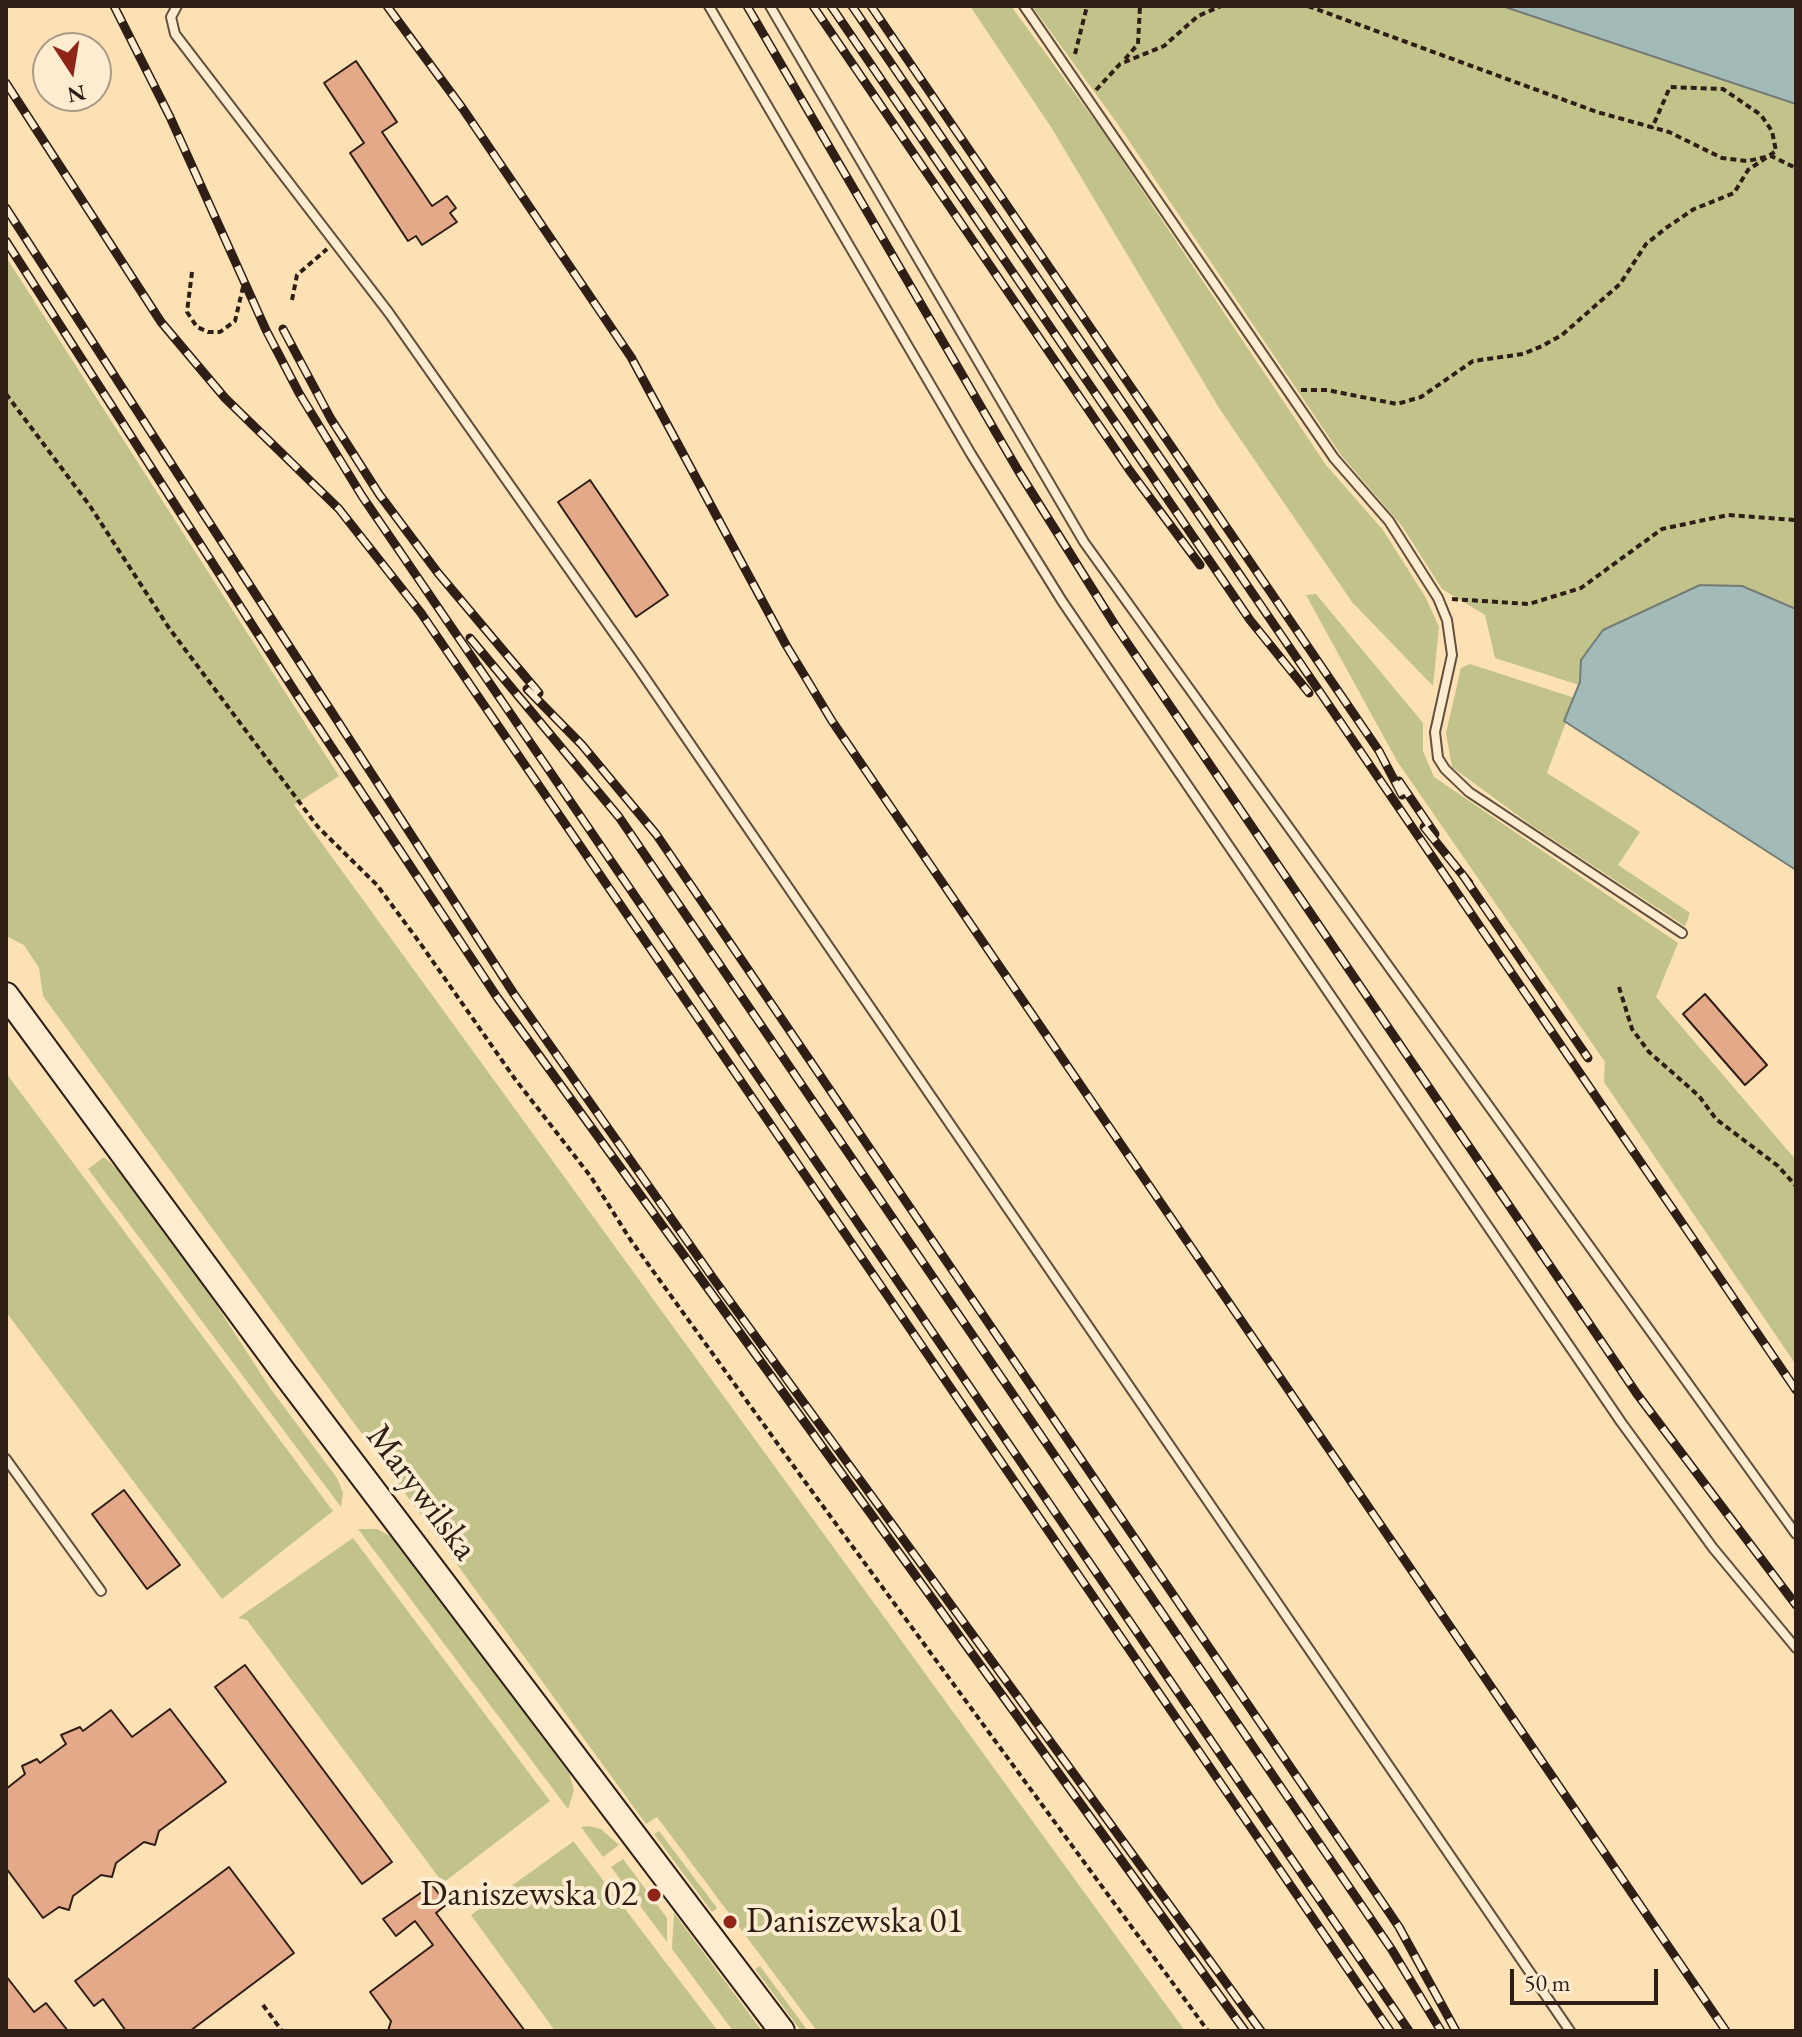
<!DOCTYPE html>
<style>
body{margin:0}
#map{position:relative;width:1802px;height:2037px;overflow:hidden;background:#fce1b5;font-family:"EB Garamond",serif}
canvas{display:block}
.frame{position:absolute;inset:0;border:8px solid #2e1e15;pointer-events:none}
.north{position:absolute;left:32px;top:32px;width:80px;height:80px;box-sizing:border-box;background:#fdeccf;border:2px solid #aa9a85;border-radius:50%;rotate:168deg;font-size:22px;font-weight:700;line-height:32px;text-align:center;color:#2e1e15}
.north::after{content:'';display:block;margin:auto;width:28px;height:36px;background:#8f2418;clip-path:polygon(50% 0,100% 100%,50% 72%,0 100%)}
.scale{position:absolute;left:1510px;top:1969px;width:148px;height:36px;box-sizing:border-box;border:4px solid #2e1e15;border-top:0;padding-left:10px;font-size:24px;line-height:28px;white-space:nowrap;color:#2e1e15;-webkit-text-stroke:6px #fdeccf;paint-order:stroke}
</style>
<div id="map">
<canvas width="1802" height="2037"></canvas>
<div class="frame"></div>
<div class="north">N</div>
<div class="scale">50 m</div>
</div>
<script>
const c = document.querySelector('canvas').getContext('2d');
c.lineJoin = 'round';
function paint(path, color) {
  c.fillStyle = color;
  c.fill(path, 'evenodd');
}
function shape(rows) {
  const path = new Path2D();
  for (const r of rows) {
    path.moveTo(r[0], r[1]);
    for (let i = 2; i < r.length; i += 2) path.lineTo(r[i], r[i + 1]);
  }
  return path;
}
function stroke(path, color, width, dash) {
  c.strokeStyle = color;
  c.lineWidth = width;
  c.lineCap = dash ? 'butt' : 'round';
  c.setLineDash(dash || []);
  c.stroke(path);
}
function drawText(font, color, halo, rows, align = 'center') {
  c.font = font + ' "EB Garamond",serif';
  c.lineWidth = 8;
  c.setLineDash([]);
  c.textBaseline = 'middle';
  c.strokeStyle = halo;
  c.fillStyle = color;
  for (const [text, x, y, turn = 0] of rows) {
    c.save();
    c.translate(x, y);
    c.rotate((+turn || 0) * Math.PI / 180);
    c.textAlign = isNaN(turn) ? turn : align;
    if (halo) c.strokeText(text, 0, 0);
    c.fillText(text, 0, 0);
    c.restore();
  }
}
paint(shape([
 [970,6,1011,6,1101,129,1326,465,1383,530,1426,598,1439,627,1433,686,1352,602,1219,408,1051,127],
 [1032,6,1502,6,1796,104,1796,609,1742,586,1579,685,1495,658,1485,615,1442,589,1402,526,1341,455,1117,123],
 [6,257,339,776,294,805,1185,2031,817,2031,657,1817,646,1824,43,996,39,968,24,945,6,936],
 [1316,594,1423,723,1423,751,1434,777,1678,943,1656,997,1796,1160,1796,1365,1604,1082,1605,1062,1397,761,1306,595],
 [1470,664,1575,698,1547,773,1640,832,1618,865,1690,913,1685,926,1531,825,1452,767,1446,733,1461,668],
 [6,1073,333,1511,222,1599,6,1312],
 [104,1157,117,1169,208,1292,270,1388,337,1478,343,1493,341,1507,88,1169],
 [358,1529,377,1529,394,1538,569,1773,574,1790,568,1809],
 [353,1538,550,1801,443,1883,247,1620,238,1618],
 [588,1826,601,1829,619,1845,603,1857,581,1827],
 [659,1831,717,1908,712,1912,654,1834],
 [574,1841,574,1842,718,2031,555,2031,471,1915],
 [623,1859,667,1918,667,1942,611,1867],
 [674,1913,762,2031,733,2031,672,1949],
 [760,1966,808,2031,801,2031,755,1969]
]), '#c2c28b');
const water = shape([
 [1502,6,1796,6,1796,104,1502,6],
 [1700,585,1742,586,1796,609,1796,870,1564,721,1580,682,1581,660,1603,630,1700,585]
]);
paint(water, '#a3bbb8');
stroke(water, '#747c77', 2);
const building = shape([
 [356,61,397,122,382,132,432,206,447,196,456,208,450,213,457,222,422,245,416,236,408,241,350,153,364,143,324,83,356,61],
 [590,480,668,595,636,617,558,502,590,480],
 [1705,994,1767,1065,1745,1085,1683,1014,1705,994],
 [124,1490,180,1565,147,1589,92,1514,124,1490],
 [245,1665,392,1862,362,1884,215,1687,245,1665],
 [170,1709,226,1782,159,1831,155,1845,144,1842,116,1863,112,1877,101,1875,73,1896,69,1910,59,1907,43,1918,6,1868,6,1789,25,1774,22,1766,37,1759,40,1763,66,1744,61,1735,80,1727,83,1731,111,1710,132,1737,170,1709],
 [229,1867,294,1953,190,2031,126,2031,103,1999,94,2006,75,1981,229,1867],
 [432,1885,447,1904,436,1913,525,2031,388,2031,391,2021,370,1992,433,1945,415,1921,396,1936,383,1919,432,1885],
 [6,1976,34,2012,46,2003,68,2031,6,2031,6,1976]
]);
paint(building, '#e3a988');
stroke(building, '#2e1e15', 2);
const lane = shape([
 [177,6,171,17,175,34,389,313,639,669,1570,2031],
 [709,6,971,454,1062,601,1621,1422,1713,1548,1796,1648],
 [770,6,1084,542,1796,1534],
 [1024,6,1334,458,1389,521,1438,598,1447,620,1452,655,1435,732,1438,758,1445,769,1469,792,1682,933],
 [6,1459,101,1591]
]);
const secondary = shape([
 [6,995,282,1370,782,2031]
]);
stroke(lane, '#624f3d', 12);
stroke(secondary, '#2e1e15', 28);
stroke(shape([
 [1308,6,1597,112,1669,132,1722,158,1747,161,1771,156,1796,168],
 [1075,54,1087,6],
 [1125,59,1138,44,1140,6],
 [1096,90,1120,64,1164,46,1198,16,1221,6],
 [192,272,187,312,197,327,208,332,220,332,235,321,244,283],
 [292,300,297,275,327,249],
 [1301,390,1327,390,1397,404,1421,397,1473,361,1523,354,1542,346,1562,335,1620,284,1646,244,1666,228,1694,209,1734,193,1748,170,1776,151,1772,131,1761,115,1723,89,1670,87,1652,128],
 [6,394,90,506,169,628,318,827,377,885,420,943,515,1079,591,1177,630,1239,803,1479,1208,2031],
 [1452,599,1529,604,1581,588,1662,529,1728,515,1796,520],
 [1619,987,1632,1029,1649,1052,1699,1096,1716,1119,1778,1166,1796,1186],
 [263,2005,282,2031]
]), '#2e1e15', 4, [6, 4]);
stroke(lane, '#fdeccf', 8);
stroke(secondary, '#fdeccf', 24);
const rail = shape([
 [114,6,170,117,266,330,299,393,362,496,1409,2031],
 [387,6,463,109,631,357,786,645,832,721,1726,2031],
 [747,6,1019,472,1115,625,1637,1394,1796,1605],
 [813,6,1130,471,1200,565],
 [831,6,1250,620,1309,693],
 [852,6,1796,1390],
 [871,6,1379,751,1402,795],
 [6,83,161,322,225,398,339,509,421,613,1390,2031],
 [6,208,514,994,713,1278,1261,2031],
 [6,241,297,695,497,997,1245,2031],
 [283,329,331,419,379,494,438,573,539,693],
 [470,638,619,817,1392,1950,1441,2031],
 [527,689,582,745,656,834,1399,1927,1456,2031],
 [1399,781,1435,834],
 [1424,827,1469,883],
 [1462,874,1588,1058]
]);
stroke(rail, '#2e1e15', 9);
stroke(rail, '#fdeccf', 6, [18]);
for (const [x, y, r, color] of [
 [654,1895,8,"#8f2418"],
 [730,1922,8,"#8f2418"]
]) {
  const dot = new Path2D();
  dot.arc(x, y, r, 0, 2 * Math.PI);
  c.fillStyle = color;
  c.fill(dot);
  stroke(dot, '#fdeccf', 3);
}
drawText('36px', '#2e1e15', '#fdeccf', [
 ["Marywilska",421,1493,53]
]);
drawText('36px', '#2e1e15', '#fdeccf', [
 ["Daniszewska 02",638,1895],
 ["Daniszewska 01",746,1922,"left"]
], 'right');
</script>
